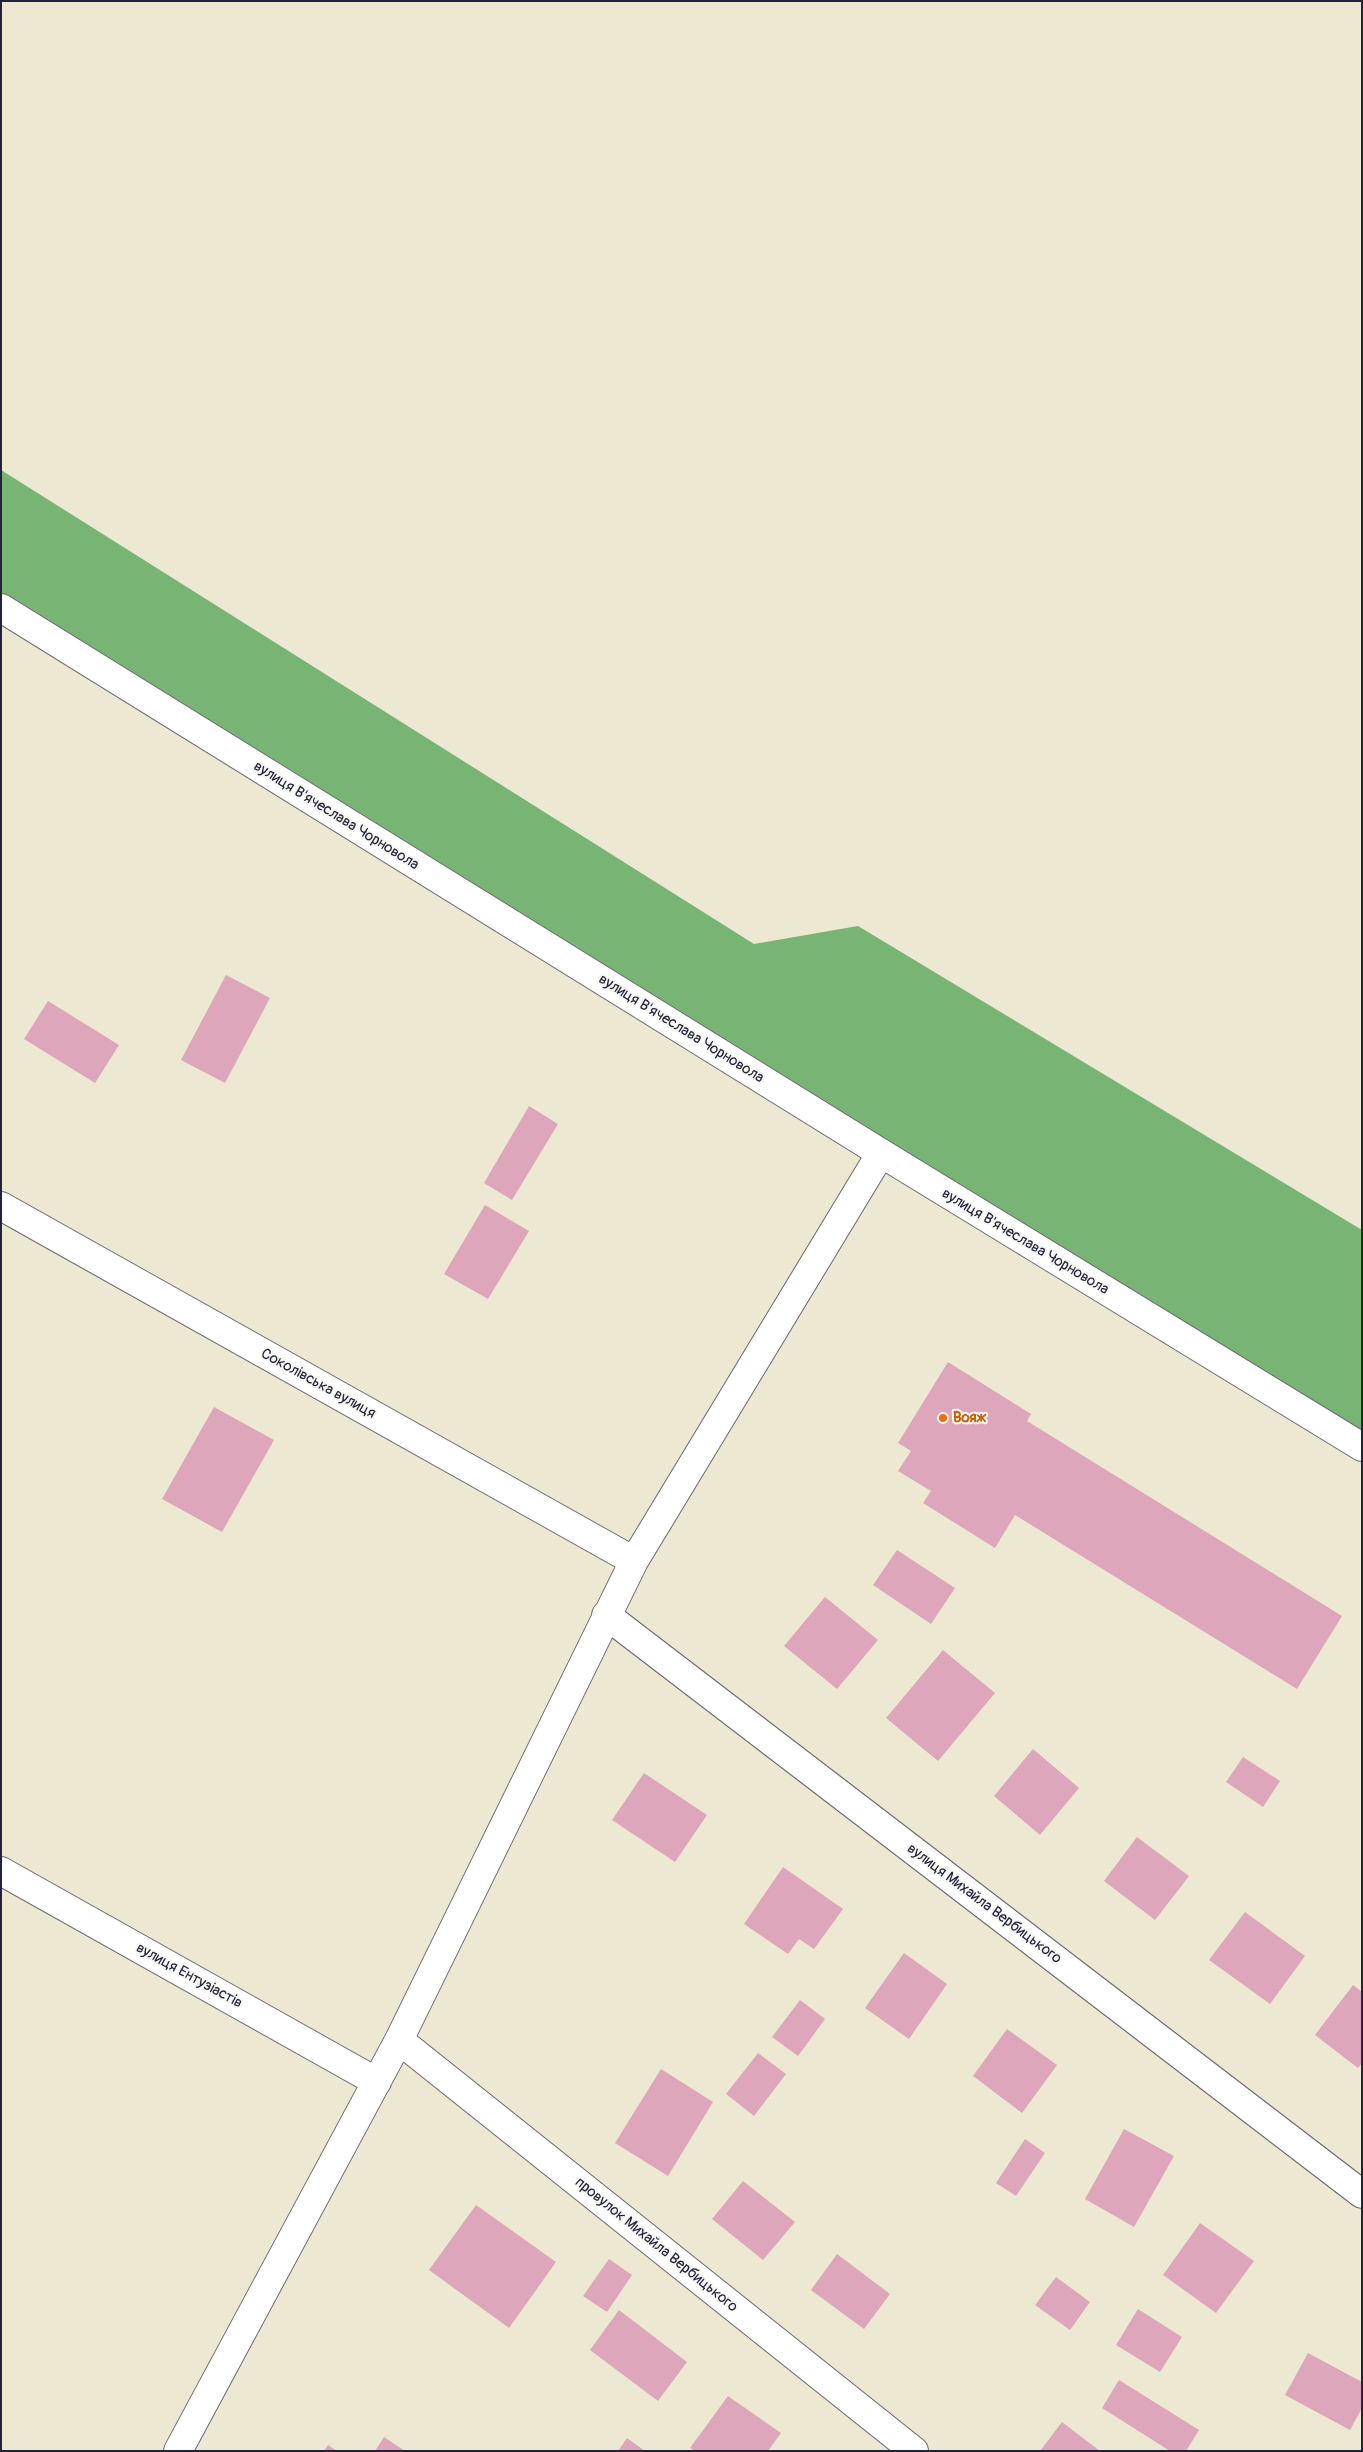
<!DOCTYPE html>
<meta charset="utf-8">
<style>
body{margin:0}
#map{position:relative;width:1363px;height:2452px;overflow:hidden;background:#ede8d1;font-family:Pangolin,sans-serif}
canvas{display:block}
.frame{position:absolute;inset:0;border:2px solid #22223b;pointer-events:none}
</style>
<div id="map">
<canvas width="1363" height="2452"></canvas>
<div class="frame"></div>
</div>
<script>
const c = document.querySelector('canvas').getContext('2d');
c.lineJoin = 'round';
function paint(path, color) {
  c.fillStyle = color;
  c.fill(path, 'evenodd');
}
function shape(rows) {
  const path = new Path2D();
  for (const r of rows) {
    path.moveTo(r[0], r[1]);
    for (let i = 2; i < r.length; i += 2) path.lineTo(r[i], r[i + 1]);
  }
  return path;
}
function stroke(path, color, width, dash) {
  c.strokeStyle = color;
  c.lineWidth = width;
  c.lineCap = dash ? 'butt' : 'round';
  c.setLineDash(dash || []);
  c.stroke(path);
}
function drawText(font, color, halo, rows, align = 'center') {
  c.font = font + ' Pangolin,sans-serif';
  c.lineWidth = 4;
  c.setLineDash([]);
  c.textBaseline = 'middle';
  c.strokeStyle = halo;
  c.fillStyle = color;
  for (const [text, x, y, turn = 0] of rows) {
    c.save();
    c.translate(x, y);
    c.rotate((+turn || 0) * Math.PI / 180);
    c.textAlign = isNaN(turn) ? turn : align;
    if (halo) c.strokeText(text, 0, 0);
    c.fillText(text, 0, 0);
    c.restore();
  }
}
paint(shape([
 [1,470,754,944,858,926,1362,1230,1362,1447,1,606]
]), '#78b474');
paint(shape([
 [226,975,270,998,225,1083,181,1060],
 [48,1001,119,1045,95,1083,24,1039],
 [529,1106,558,1124,512,1200,484,1183],
 [485,1205,529,1231,488,1299,444,1274],
 [948,1362,1031,1414,1027,1421,1342,1616,1297,1689,1015,1515,995,1548,923,1503,931,1491,898,1471,911,1451,898,1443],
 [214,1407,274,1440,222,1532,162,1499],
 [897,1550,955,1588,931,1624,873,1585],
 [825,1597,878,1640,837,1689,784,1646],
 [943,1650,995,1693,938,1761,886,1718],
 [1033,1749,1079,1788,1040,1835,994,1796],
 [1243,1757,1280,1781,1263,1807,1226,1782],
 [644,1773,707,1815,675,1862,612,1820],
 [1137,1837,1189,1876,1155,1920,1104,1881],
 [783,1867,843,1909,814,1949,799,1939,788,1954,744,1924],
 [1245,1912,1305,1956,1270,2004,1209,1960],
 [904,1953,947,1984,909,2039,865,2008],
 [1353,1985,1362,1992,1362,2063,1358,2068,1315,2035],
 [800,2000,825,2019,798,2056,772,2037],
 [1007,2029,1057,2065,1022,2113,973,2076],
 [758,2053,786,2074,754,2116,726,2094],
 [661,2069,713,2102,668,2176,615,2143],
 [1124,2129,1174,2156,1134,2227,1085,2199],
 [1025,2139,1045,2153,1016,2196,996,2183],
 [743,2181,795,2222,763,2260,712,2219],
 [476,2205,556,2262,509,2328,429,2270],
 [1200,2223,1254,2261,1216,2313,1163,2275],
 [837,2254,890,2294,864,2329,811,2290],
 [609,2259,632,2275,607,2312,583,2296],
 [1056,2277,1090,2302,1070,2330,1035,2305],
 [1138,2309,1182,2337,1160,2372,1116,2345],
 [619,2310,687,2362,658,2401,590,2350],
 [1308,2353,1362,2382,1362,2408,1350,2430,1285,2395],
 [1119,2380,1199,2430,1186,2451,1170,2451,1102,2408],
 [728,2396,781,2433,768,2451,695,2451,690,2448],
 [1062,2422,1100,2451,1040,2451],
 [384,2437,405,2451,375,2451],
 [627,2438,645,2451,618,2451],
 [328,2445,337,2451,324,2451]
]), '#dea6bb');
const minor = shape([
 [1,1206,634,1561],
 [606,1615,1362,2194],
 [1,1871,377,2082],
 [399,2040,914,2451],
 [178,2451,399,2040,634,1561,881,1153]
]);
const tertiary = shape([
 [1,608,881,1153,1362,1447]
]);
stroke(minor, '#696770', 30);
stroke(tertiary, '#696770', 30);
stroke(minor, '#fff', 28);
stroke(tertiary, '#fff', 28);
for (const [x, y, r, color] of [
 [943,1418,5,"#e8710a"]
]) {
  const dot = new Path2D();
  dot.arc(x, y, r, 0, 2 * Math.PI);
  c.fillStyle = color;
  c.fill(dot);
  stroke(dot, '#f6f6f2', 2);
}
drawText('15px', '#22223b', '#f6f6f2', [
 ["вулиця В'ячеслава Чорновола",336,816,32],
 ["вулиця В'ячеслава Чорновола",681,1029,32],
 ["вулиця В'ячеслава Чорновола",1025,1242,31],
 ["Соколівська вулиця",318,1384,29],
 ["вулиця Михайла Вербицького",984,1904,37],
 ["вулиця Ентузіастів",189,1976,29],
 ["провулок Михайла Вербицького",656,2245,39]
]);
drawText('bold 15px', '#c56008', '#f6f6f2', [
 ["Вояж",953,1418]
], 'left');
</script>
